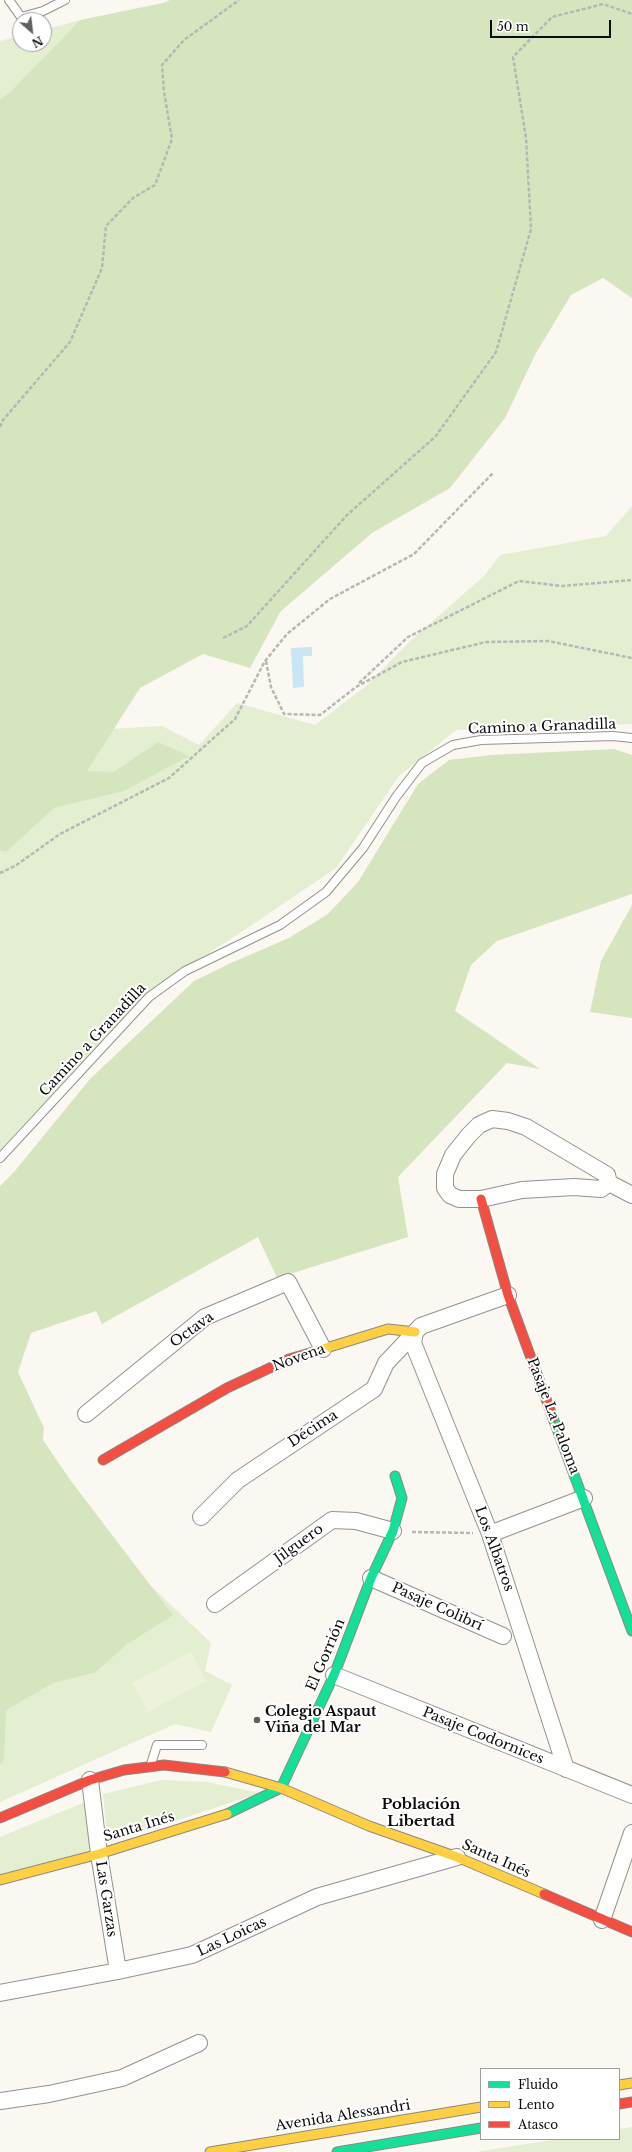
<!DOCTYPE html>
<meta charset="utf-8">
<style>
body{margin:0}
#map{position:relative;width:632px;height:2152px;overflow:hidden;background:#faf8f0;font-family:"Libre Baskerville",serif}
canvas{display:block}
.legend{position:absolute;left:480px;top:2068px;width:140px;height:72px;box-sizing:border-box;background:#fff;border:1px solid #9e9e9e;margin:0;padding:5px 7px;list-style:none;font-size:12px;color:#0c0c0c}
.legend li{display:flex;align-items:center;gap:8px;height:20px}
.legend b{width:20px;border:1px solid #9e9e9e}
.north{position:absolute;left:12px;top:12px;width:40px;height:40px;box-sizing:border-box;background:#fff;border:1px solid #9e9e9e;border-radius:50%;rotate:152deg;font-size:11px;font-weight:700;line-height:16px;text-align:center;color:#0c0c0c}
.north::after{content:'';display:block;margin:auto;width:14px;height:18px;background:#5f5f5c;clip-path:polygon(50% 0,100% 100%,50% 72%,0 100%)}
.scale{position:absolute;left:490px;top:20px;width:121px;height:18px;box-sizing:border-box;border:2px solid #0c0c0c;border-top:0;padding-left:5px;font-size:12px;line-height:14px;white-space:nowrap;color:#0c0c0c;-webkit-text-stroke:3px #fff;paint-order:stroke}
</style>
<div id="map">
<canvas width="632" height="2152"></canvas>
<ul class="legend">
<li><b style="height:5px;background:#16e098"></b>Fluido</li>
<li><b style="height:5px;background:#ffcf43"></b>Lento</li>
<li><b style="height:5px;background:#f24e42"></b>Atasco</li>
</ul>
<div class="north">N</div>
<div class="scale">50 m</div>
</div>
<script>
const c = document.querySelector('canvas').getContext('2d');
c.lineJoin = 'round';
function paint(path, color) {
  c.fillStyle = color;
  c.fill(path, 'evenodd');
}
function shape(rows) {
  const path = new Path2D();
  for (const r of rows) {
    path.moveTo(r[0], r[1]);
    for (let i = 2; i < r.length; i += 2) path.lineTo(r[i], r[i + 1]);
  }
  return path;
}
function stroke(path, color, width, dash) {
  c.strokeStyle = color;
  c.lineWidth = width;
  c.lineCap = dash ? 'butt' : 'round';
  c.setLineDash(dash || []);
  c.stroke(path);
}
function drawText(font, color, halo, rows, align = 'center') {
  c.font = font + ' "Libre Baskerville",serif';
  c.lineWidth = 4;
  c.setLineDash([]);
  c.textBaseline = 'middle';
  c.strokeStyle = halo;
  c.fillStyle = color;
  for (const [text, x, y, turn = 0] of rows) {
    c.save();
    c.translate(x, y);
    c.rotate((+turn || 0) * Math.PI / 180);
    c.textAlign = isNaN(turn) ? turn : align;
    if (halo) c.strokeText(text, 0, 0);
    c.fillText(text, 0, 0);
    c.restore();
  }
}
paint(shape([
 [80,20,9,93,0,99,0,41,20,36,20,44,44,44,44,30],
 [632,506,632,724,456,730,399,776,336,868,249,927,150,991,0,1153,0,764,93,730,162,726,199,745,237,703,315,725,366,686,410,641,484,576,500,555,606,536],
 [0,1423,132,1568,211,1643,205,1671,232,1685,211,1732,175,1724,0,1802],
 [162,1780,207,1782,260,1793,108,1843,103,1794],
 [85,1802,91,1856,0,1879,0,1837],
 [632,2127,632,2152,476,2152,558,2139,619,2139,619,2129]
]), '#e4efd1');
paint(shape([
 [170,0,632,0,632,298,603,278,571,295,536,353,505,418,450,488,372,533,281,611,250,668,203,654,140,688,87,771,114,772,158,742,189,756,124,791,54,808,6,852,0,850,0,99,9,93,80,20,163,3],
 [614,749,632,755,632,894,497,941,471,965,455,1011,540,1069,507,1063,398,1177,408,1237,277,1278,258,1237,102,1324,96,1311,31,1333,18,1372,44,1428,43,1440,71,1481,173,1615,126,1645,96,1672,53,1683,6,1710,4,1759,0,1765,0,1186,14,1172,90,1079,194,981,231,963,289,938,328,914,358,882,418,784,449,760,491,755],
 [632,905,632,1018,590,1012,601,961]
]), '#d5e6bf');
paint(shape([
 [191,1652,206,1681,148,1712,132,1683]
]), '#edf3db');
paint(shape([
 [312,647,312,656,303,656,304,687,293,688,291,648]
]), '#c8e6f3');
const lane = shape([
 [9,0,21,17,43,11,65,0],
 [0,1158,149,997,185,971,280,925,326,892,363,848,396,797,422,763,453,745,481,740,613,736,632,738],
 [151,1764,157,1745,202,1745]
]);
const street = shape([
 [609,1183,601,1189,574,1187,522,1190,481,1199,459,1199,450,1195,445,1188,445,1174,453,1155,469,1135,479,1125,492,1119,508,1121,526,1127,607,1175,609,1183,632,1195],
 [415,1332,413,1343,490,1534,566,1769],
 [86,1414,205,1317,288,1282,323,1349],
 [201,1517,238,1480,374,1389,386,1363,421,1326,508,1295],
 [490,1534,584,1498],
 [371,1578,503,1636],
 [215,1604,332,1520,356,1521,393,1531],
 [334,1675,632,1795],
 [90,1780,99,1854,118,1971],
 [602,1920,632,1833],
 [0,1993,118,1971,192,1955,317,1897,457,1857],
 [0,2101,49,2094,122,2078,199,2043]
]);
const fast = shape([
 [553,1418,632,1631],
 [227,1814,281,1788,334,1675,371,1578,393,1531,402,1498,395,1476],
 [337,2152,481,2128]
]);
const slow = shape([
 [310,1353,388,1329,415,1332],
 [225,1772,281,1788,369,1826,457,1857,544,1894],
 [0,1880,99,1854,227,1814],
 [619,2085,632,2083],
 [210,2152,481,2107]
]);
const jam = shape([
 [481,1199,508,1295,553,1418],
 [103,1460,227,1388,289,1359,310,1353],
 [0,1818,90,1780,124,1770,164,1765,225,1772],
 [544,1894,632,1932],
 [619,2104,632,2102]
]);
stroke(lane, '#93928f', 10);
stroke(street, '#93928f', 18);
stroke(fast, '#8a8985', 11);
stroke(slow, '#8a8985', 11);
stroke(jam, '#8a8985', 11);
stroke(shape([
 [0,427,3,420,70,342,102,268,106,226,133,198,155,185,172,139,164,92,162,65,184,40,239,0],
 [223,638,247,626,347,515,435,437,496,352,531,229,526,138,513,57,552,17,603,4,632,14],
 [266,661,271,687,284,714,320,715,356,687,402,662,486,642,548,641,632,658],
 [359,683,408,637,519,581,562,586,632,580],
 [0,873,15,866,60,834,169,778,235,719,265,661,287,634,330,599,414,554,493,473],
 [412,1532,473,1533]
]), '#b7b7b5', 2.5, [4, 2]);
stroke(lane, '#fefefd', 8);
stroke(street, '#fefefd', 16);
stroke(fast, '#16e098', 9);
stroke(slow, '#ffcf43', 9);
stroke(jam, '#f24e42', 9);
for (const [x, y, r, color] of [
 [257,1720,4,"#5f5f5c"]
]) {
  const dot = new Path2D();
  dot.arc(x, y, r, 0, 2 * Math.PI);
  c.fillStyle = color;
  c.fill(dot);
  stroke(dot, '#fff', 1.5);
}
drawText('14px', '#0c0c0c', '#fff', [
 ["Camino a Granadilla",542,727,-2],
 ["Camino a Granadilla",93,1040,-47],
 ["Octava",192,1330,-36],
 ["Novena",299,1358,-20],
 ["Pasaje La Paloma",553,1416,69],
 ["Décima",313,1429,-33],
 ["Jilguero",299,1544,-36],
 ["Los Albatros",494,1549,70],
 ["Pasaje Colibrí",437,1607,24],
 ["El Gorrión",326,1655,-67],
 ["Pasaje Codornices",483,1736,22],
 ["Santa Inés",139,1827,-17],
 ["Santa Inés",496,1859,24],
 ["Las Garzas",106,1899,81],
 ["Las Loicas",232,1937,-25],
 ["Avenida Alessandri",343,2116,-9]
]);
drawText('bold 14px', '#0c0c0c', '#fff', [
 ["Colegio Aspaut",265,1712],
 ["Viña del Mar",265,1728]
], 'left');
drawText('bold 15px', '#0c0c0c', '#fff', [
 ["Población",421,1805],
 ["Libertad",421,1822]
]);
</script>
